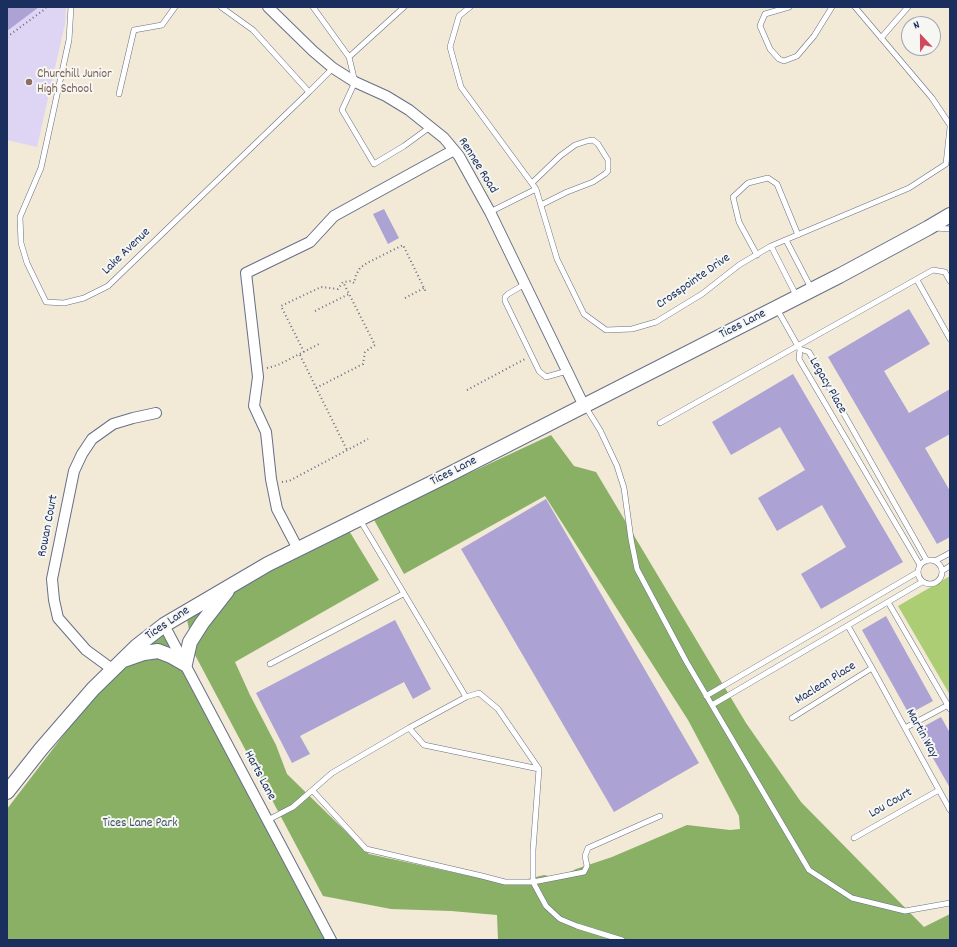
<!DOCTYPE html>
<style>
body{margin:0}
#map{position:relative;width:957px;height:947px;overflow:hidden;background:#f2e9d7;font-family:Dekko,sans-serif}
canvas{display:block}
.frame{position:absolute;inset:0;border:8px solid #1b2f5e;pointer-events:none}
.north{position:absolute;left:901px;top:16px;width:40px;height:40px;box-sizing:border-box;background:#f6f6f2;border:1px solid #9ea6b7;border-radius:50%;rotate:338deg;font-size:11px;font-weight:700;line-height:16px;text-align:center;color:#1b2f5e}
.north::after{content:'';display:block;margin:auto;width:14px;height:18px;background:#d1495b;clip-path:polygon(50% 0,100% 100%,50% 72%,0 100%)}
</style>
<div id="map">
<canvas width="957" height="947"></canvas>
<div class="frame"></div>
<div class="north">N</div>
</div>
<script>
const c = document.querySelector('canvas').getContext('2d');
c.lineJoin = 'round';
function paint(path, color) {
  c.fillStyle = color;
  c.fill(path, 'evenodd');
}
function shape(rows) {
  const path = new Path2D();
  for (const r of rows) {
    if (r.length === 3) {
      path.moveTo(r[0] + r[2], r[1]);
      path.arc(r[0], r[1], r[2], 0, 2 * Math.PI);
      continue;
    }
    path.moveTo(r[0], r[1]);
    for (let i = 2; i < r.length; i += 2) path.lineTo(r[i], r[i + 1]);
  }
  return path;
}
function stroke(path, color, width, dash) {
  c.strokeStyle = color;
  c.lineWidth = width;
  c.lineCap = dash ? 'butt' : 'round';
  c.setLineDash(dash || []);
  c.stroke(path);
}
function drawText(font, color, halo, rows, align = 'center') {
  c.font = font + ' Dekko,sans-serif';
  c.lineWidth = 4;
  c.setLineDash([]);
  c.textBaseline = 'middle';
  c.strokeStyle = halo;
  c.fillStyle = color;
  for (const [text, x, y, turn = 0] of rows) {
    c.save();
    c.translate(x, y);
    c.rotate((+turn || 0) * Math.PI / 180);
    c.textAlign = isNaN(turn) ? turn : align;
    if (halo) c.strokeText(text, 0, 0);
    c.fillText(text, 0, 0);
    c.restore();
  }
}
paint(shape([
 [7,7,66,7,65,24,37,147,7,140]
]), '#ded5f5');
paint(shape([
 [950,576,950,695,898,606]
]), '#adcd75');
paint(shape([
 [551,435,574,466,596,472,746,723,801,802,924,927,950,914,950,940,498,940,497,915,451,911,391,909,323,896,194,653,186,615,348,529,379,580,235,662,250,695,276,745,287,774,369,854,507,884,544,875,558,878,576,869,612,857,687,825,730,830,740,829,739,816,688,720,545,496,404,574,373,518],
 [164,625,331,940,7,940,7,809,104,682]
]), '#8ab066');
paint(shape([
 [7,7,39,7,7,31],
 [384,209,399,238,388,244,373,214],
 [909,309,930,344,884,371,909,413,950,389,950,434,925,448,950,491,950,537,937,544,828,357],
 [793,374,903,562,821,609,801,574,846,547,822,505,777,531,758,498,805,470,780,427,731,455,712,422],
 [546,499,699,763,614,812,461,549],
 [886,616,933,701,909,714,862,630],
 [395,620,431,689,413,699,404,682,300,736,310,754,292,763,256,693],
 [941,717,950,733,950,788,917,730]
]), '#aca3d4');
const lane = shape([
 [71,7,69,40,41,168,20,217,21,243,27,263,46,302,64,303,84,298,108,286,309,92,253,30,221,7],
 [313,7,349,57,355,82,342,110,374,164,404,146,430,127],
 [470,7,459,16,450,47,461,87,536,189,557,259,584,314,606,330,632,329,656,322,702,294,739,265,771,246,909,188,946,164,950,127],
 [789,7,765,14,761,23,760,26,770,49,779,59,784,61,797,56,814,36,832,7],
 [855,7,932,98,950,125],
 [881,38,908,7],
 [349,57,404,7],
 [309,92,333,68],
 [119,94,134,30,162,25,175,7],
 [532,183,560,156,575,145,587,141,593,140,598,144,608,160,608,171,605,174,593,182,567,192,541,205],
 [490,212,536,189],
 [935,228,950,229],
 [786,240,811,288],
 [771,246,797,297],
 [757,255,739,222,733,197,748,183,768,178,777,184,798,235],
 [917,280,950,339],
 [525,284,508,294,505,297,505,301,539,371,546,377,567,371],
 [777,309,799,348],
 [800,349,799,359,920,565],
 [800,349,809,352,927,561],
 [585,406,600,430,617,466,624,488,631,539,637,569,686,661,809,870,852,898,905,911,950,903],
 [660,423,933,270,945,272,950,281],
 [930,572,12],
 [935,561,950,553],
 [942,571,950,566],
 [888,602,950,709],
 [848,626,872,668,950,810],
 [270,664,403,594],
 [706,696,918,572],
 [466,697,479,693,498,709,539,769,533,850,533,882,546,906,560,919,577,926,622,940],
 [712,705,922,582],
 [792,718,872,668],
 [409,728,424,745,539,769],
 [905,728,950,704],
 [313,791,366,849,482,876,505,882,533,882,584,872,587,866,585,856,588,848,660,816],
 [268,820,293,807,332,773,409,728,466,697,360,520],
 [854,838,939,790]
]);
const street = shape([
 [268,7,313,51,333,68,355,82,386,96,409,110,444,138,459,156,490,212,584,406],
 [298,549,277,509,271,479,266,432,254,406,258,377,246,273,310,242,334,216,454,150],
 [164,625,331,940],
 [112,669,86,650,58,618,54,600,52,579,74,471,82,454,92,439,113,424,133,418,156,413]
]);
const secondary = shape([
 [124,660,144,653,158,651,171,656,185,664,190,642,202,623,227,591],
 [7,792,41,749,93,689,137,646,164,625,268,564,446,476,839,276,928,228,950,215]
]);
stroke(lane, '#667088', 6);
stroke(street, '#667088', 12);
stroke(secondary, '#667088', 16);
stroke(shape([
 [7,37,45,9,46,7],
 [405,298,424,288],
 [315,311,349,294],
 [304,352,281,306,321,287,338,289,343,282,351,281,354,283,356,275,360,268,367,263,403,245,426,292],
 [300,355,347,450],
 [267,368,278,365,321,343],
 [316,388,363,364,365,352,375,345,343,282],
 [467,390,525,359],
 [282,482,289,481,368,439]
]), '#667088', 2, [1, 3]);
stroke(lane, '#fff', 5);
stroke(street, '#fff', 10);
stroke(secondary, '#fff', 14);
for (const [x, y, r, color] of [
 [29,82,4,"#8d6e63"]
]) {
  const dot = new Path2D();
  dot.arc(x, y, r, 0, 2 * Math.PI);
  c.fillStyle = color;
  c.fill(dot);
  stroke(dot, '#f6f6f2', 1.5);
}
drawText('13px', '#785e54', '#f6f6f2', [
 ["Churchill Junior",37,75],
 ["High School",37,90]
], 'left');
drawText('13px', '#1b2f5e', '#f6f6f2', [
 ["Rennee Road",477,166,58],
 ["Lake Avenue",127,252,-44],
 ["Crosspointe Drive",694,282,-35],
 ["Tices Lane",743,325,-27],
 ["Legacy Place",827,386,60],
 ["Tices Lane",454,472,-27],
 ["Rowan Court",49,526,-79],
 ["Tices Lane",168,624,-34],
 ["Maclean Place",826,684,-32],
 ["Martin Way",921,734,61],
 ["Harts Lane",259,776,62],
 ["Lou Court",891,804,-30]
]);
drawText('13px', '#405664', '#f6f6f2', [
 ["Tices Lane Park",140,824]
]);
</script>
